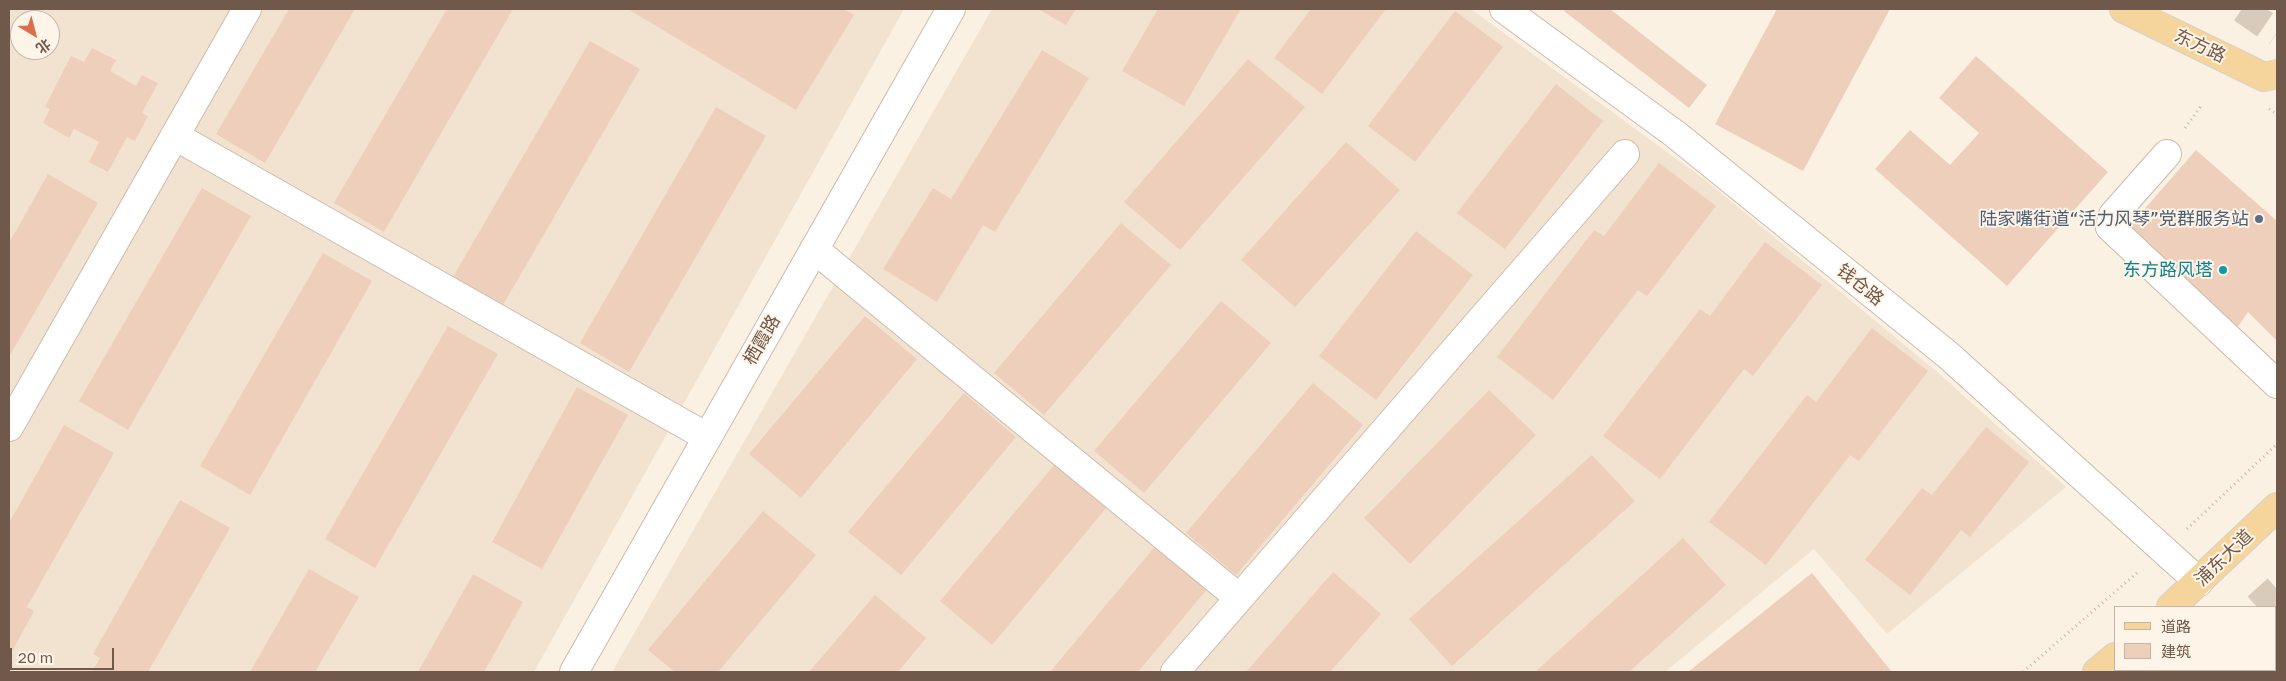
<!DOCTYPE html>
<meta charset="utf-8">
<style>
body{margin:0}
#map{position:relative;width:2286px;height:681px;overflow:hidden;background:#fbf1e2;font-family:"Golos Text","Noto Sans SC",sans-serif}
canvas{display:block}
.frame{position:absolute;inset:0;border:10px solid #70584a;pointer-events:none}
.legend{position:absolute;left:2114px;top:606px;width:162px;height:65px;box-sizing:border-box;background:#fef5e8;border:1px solid #c5b6a9;margin:0;padding:6px 9px;list-style:none;font-size:15px;color:#70584a}
.legend li{display:flex;align-items:center;gap:10px;height:25px}
.legend b{width:25px;border:1px solid #c5b6a9}
.north{position:absolute;left:10px;top:10px;width:50px;height:50px;box-sizing:border-box;background:#fef5e8;border:1px solid #c5b6a9;border-radius:50%;rotate:143deg;font-size:14px;font-weight:700;line-height:20px;text-align:center;color:#70584a}
.north::after{content:'';display:block;margin:auto;width:18px;height:22px;background:#de6d4d;clip-path:polygon(50% 0,100% 100%,50% 72%,0 100%)}
.scale{position:absolute;left:10px;top:648px;width:104px;height:22px;box-sizing:border-box;border:2px solid #70584a;border-top:0;padding-left:6px;font-size:15px;line-height:18px;white-space:nowrap;color:#70584a;-webkit-text-stroke:4px #fef5e8;paint-order:stroke}
</style>
<div id="map">
<canvas width="2286" height="681"></canvas>
<div class="frame"></div>
<ul class="legend">
<li><b style="height:6px;background:#f6d59d"></b>道路</li>
<li><b style="height:14px;background:#eecfbb"></b>建筑</li>
</ul>
<div class="north">北</div>
<div class="scale">20 m</div>
</div>
<script>
const c = document.querySelector('canvas').getContext('2d');
c.lineJoin = 'round';
function paint(path, color) {
  c.fillStyle = color;
  c.fill(path, 'evenodd');
}
function shape(rows) {
  const path = new Path2D();
  for (const r of rows) {
    path.moveTo(r[0], r[1]);
    for (let i = 2; i < r.length; i += 2) path.lineTo(r[i], r[i + 1]);
  }
  return path;
}
function stroke(path, color, width, dash) {
  c.strokeStyle = color;
  c.lineWidth = width;
  c.lineCap = dash ? 'butt' : 'round';
  c.setLineDash(dash || []);
  c.stroke(path);
}
function drawText(font, color, halo, rows, align = 'center') {
  c.font = font + ' "Golos Text","Noto Sans SC",sans-serif';
  c.lineWidth = 4;
  c.setLineDash([]);
  c.textBaseline = 'middle';
  c.strokeStyle = halo;
  c.fillStyle = color;
  for (const [text, x, y, turn = 0] of rows) {
    c.save();
    c.translate(x, y);
    c.rotate((+turn || 0) * Math.PI / 180);
    c.textAlign = isNaN(turn) ? turn : align;
    if (halo) c.strokeText(text, 0, 0);
    c.fillText(text, 0, 0);
    c.restore();
  }
}
paint(shape([
 [9,9,904,9,534,672,9,672],
 [20,20,50,20,50,50,20,50],
 [992,9,1471,9,1704,179,1936,371,2066,487,1887,634,1814,549,1665,672,612,672]
]), '#f2e3d1');
paint(shape([
 [289,9,355,9,265,163,216,134],
 [447,9,513,9,384,232,334,203],
 [628,9,844,9,854,15,796,110],
 [1038,9,1076,9,1066,25],
 [1158,9,1241,9,1184,106,1122,71],
 [1311,9,1386,9,1322,94,1274,58],
 [1566,9,1610,9,1707,85,1689,108,1564,11],
 [1777,9,1890,9,1803,171,1715,124],
 [1455,11,1503,47,1415,162,1368,126],
 [590,41,640,69,503,305,453,277],
 [92,48,116,60,110,71,136,86,142,75,158,83,142,113,148,116,135,141,127,137,108,172,89,162,99,142,74,129,69,138,43,123,50,109,45,107,71,56,84,62],
 [1042,50,1089,78,995,232,983,225,937,302,883,269,933,188,951,199],
 [1976,56,2108,172,2007,286,1875,169,1910,130,1950,165,1979,133,1939,98],
 [1248,59,1305,107,1180,250,1124,202],
 [1556,84,1603,121,1505,249,1457,213],
 [716,107,766,136,629,372,580,343],
 [1346,142,1400,190,1295,307,1241,260],
 [2196,150,2277,221,2277,341,2248,312,2233,334,2128,228],
 [1659,163,1716,206,1647,296,1638,290,1553,400,1497,357,1594,230,1604,236],
 [48,174,98,203,9,357,9,243],
 [202,188,251,216,128,430,79,401],
 [1121,223,1171,265,1044,415,994,373],
 [1416,231,1473,275,1376,400,1319,356],
 [1765,242,1822,285,1753,376,1744,369,1660,479,1603,436,1700,309,1710,316],
 [323,253,372,281,250,495,200,466],
 [1221,301,1271,343,1144,493,1094,451],
 [865,316,917,359,801,498,749,454],
 [448,326,498,354,375,568,325,539],
 [1872,328,1928,371,1859,461,1850,455,1766,565,1709,522,1807,395,1816,402],
 [1313,383,1363,425,1236,575,1186,533],
 [577,387,628,415,542,569,492,542],
 [1489,390,1536,435,1410,564,1364,518],
 [964,393,1016,437,901,575,848,532],
 [64,425,114,453,27,607,34,611,9,657,9,523],
 [1986,427,2029,462,1970,537,1961,530,1910,595,1865,560,1922,488,1932,495],
 [1592,455,1635,501,1452,666,1409,619],
 [1056,463,1108,506,992,645,940,601],
 [180,500,230,528,148,672,92,672,100,658,93,654],
 [763,511,816,555,718,672,675,672,648,650],
 [1683,538,1726,585,1629,672,1535,672],
 [1157,544,1209,587,1138,672,1050,672],
 [309,569,359,597,315,672,250,672],
 [1333,572,1381,614,1330,672,1246,672],
 [1812,573,1892,672,1688,672],
 [473,574,523,602,484,672,418,672],
 [875,595,926,638,898,672,809,672]
]), '#eecfbb');
stroke(shape([
 [2242,9,2277,33],
 [2257,607,2277,589],
 [2187,672,2189,670]
]), '#d8cbbc', 28, [28, 14]);
const minor = shape([
 [1504,9,1675,134,1948,355,2199,582],
 [175,136,707,437],
 [2167,154,2113,215,2110,227,2277,384],
 [814,249,1238,597],
 [9,427,247,9],
 [574,672,951,9],
 [1175,672,1625,154]
]);
const major = shape([
 [2124,9,2264,77,2277,74],
 [2171,607,2277,507],
 [2275,635,2277,632],
 [2097,672,2115,657],
 [2234,672,2237,670]
]);
stroke(minor, '#cdbbac', 30);
stroke(major, '#d7d0cc', 30);
stroke(shape([
 [2269,109,2277,114],
 [2185,128,2201,106],
 [2187,529,2277,444],
 [2023,672,2139,571]
]), '#d3b39f', 3, [1, 4]);
stroke(minor, '#fff', 28);
stroke(major, '#f6d59d', 28);
for (const [x, y, r, color] of [
 [2259,219,5,"#5c6f8a"],
 [2223,270,5,"#0f9aa8"]
]) {
  const dot = new Path2D();
  dot.arc(x, y, r, 0, 2 * Math.PI);
  c.fillStyle = color;
  c.fill(dot);
  stroke(dot, '#fef5e8', 2);
}
drawText('18px', '#70584a', '#fef5e8', [
 ["东方路",2200,46,25],
 ["钱仓路",1860,285,39],
 ["栖霞路",762,340,-60],
 ["浦东大道",2224,558,-44]
]);
drawText('18px', '#4e5e75', '#fef5e8', [
 ["陆家嘴街道“活力风琴”党群服务站",2249,219]
], 'right');
drawText('18px', '#0d838f', '#fef5e8', [
 ["东方路风塔",2213,270]
], 'right');
</script>
